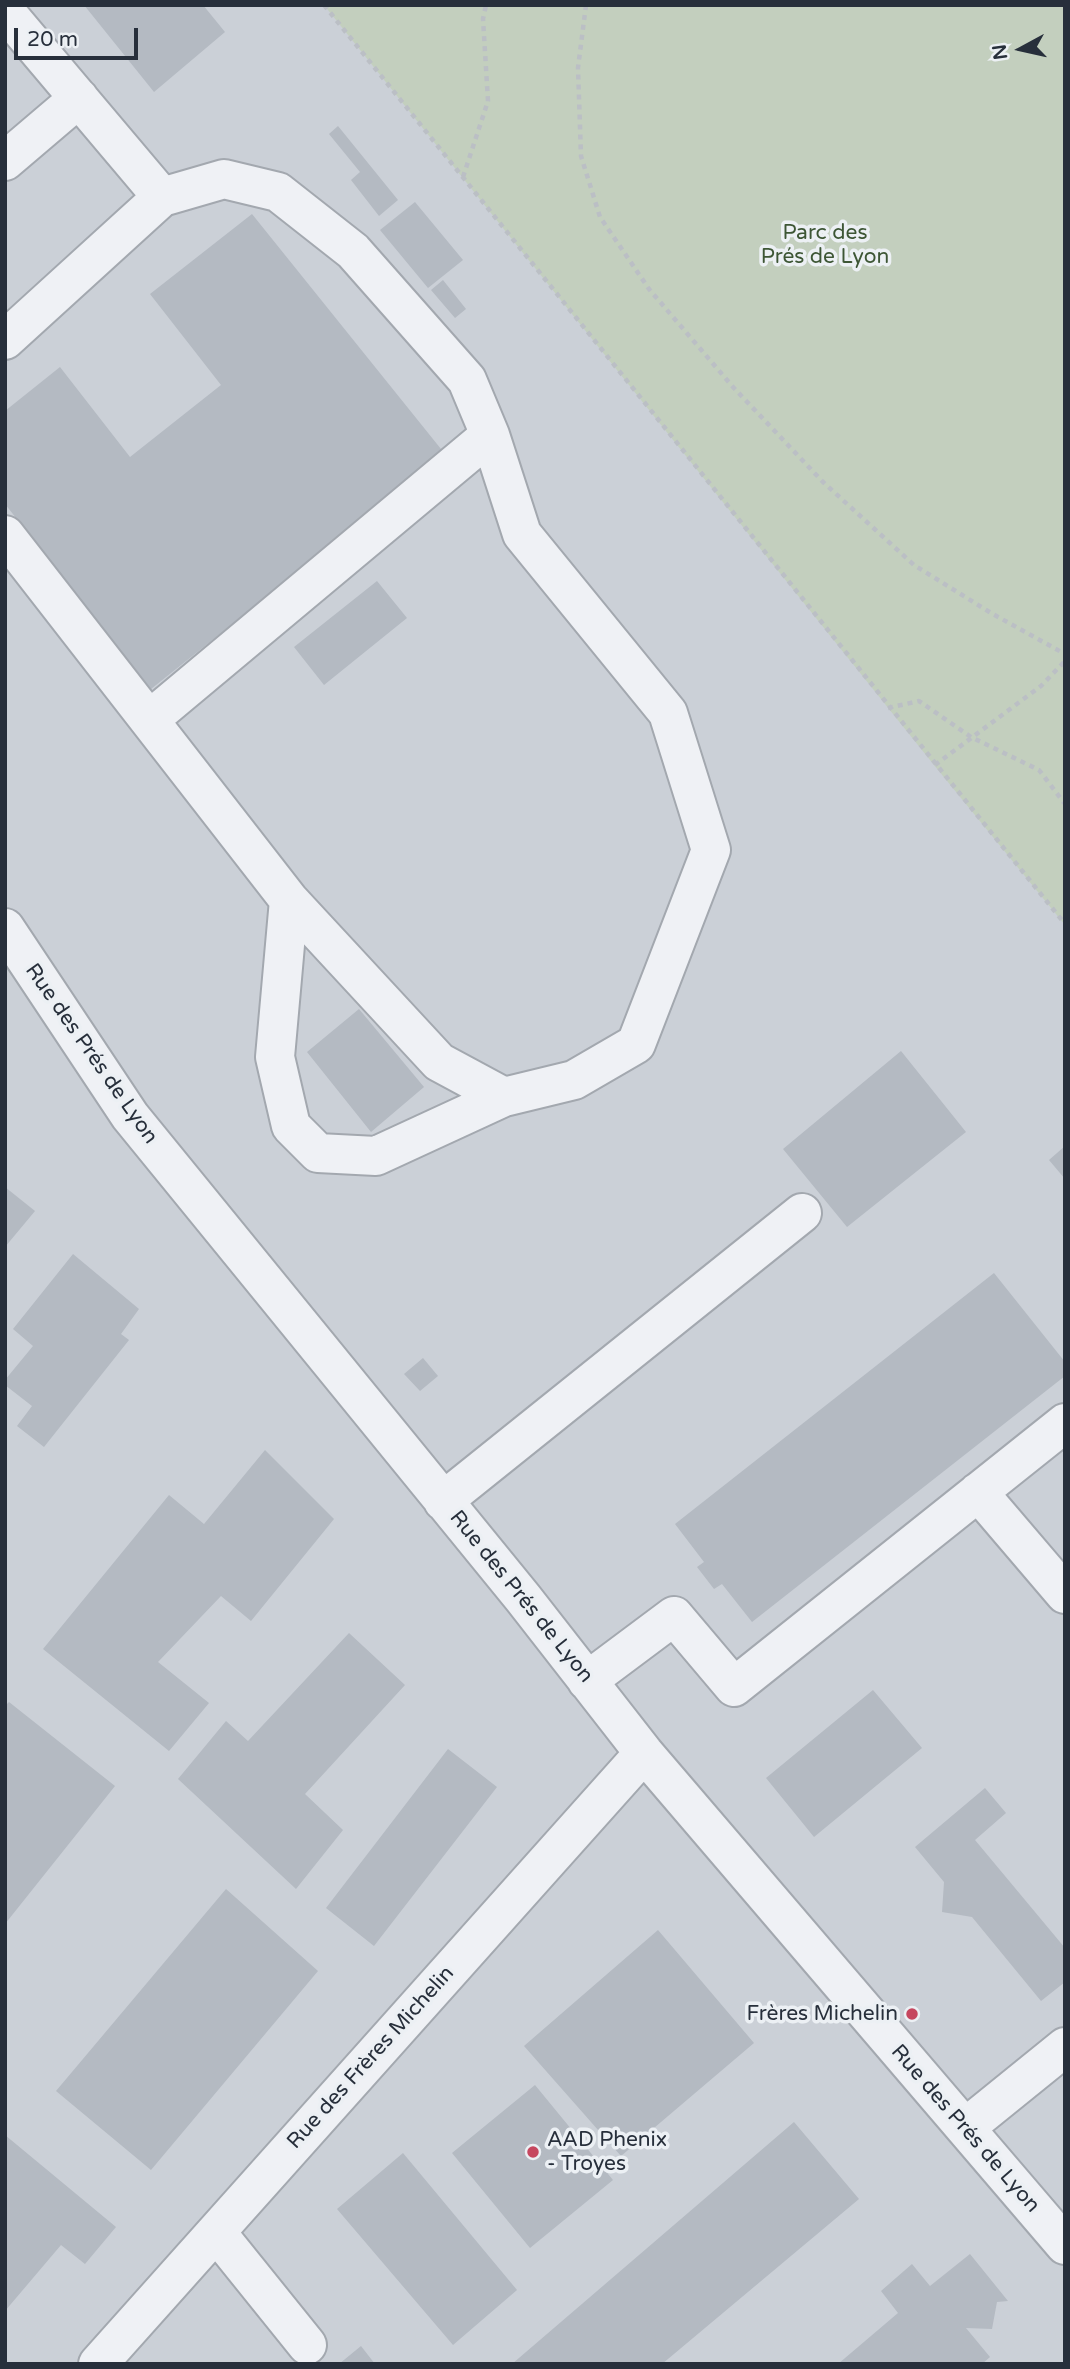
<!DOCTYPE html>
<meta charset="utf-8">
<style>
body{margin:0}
#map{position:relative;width:1070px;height:2369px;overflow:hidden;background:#dde1e6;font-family:"Varela Round",sans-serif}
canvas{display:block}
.frame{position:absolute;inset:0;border:7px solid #272f3b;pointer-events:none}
.north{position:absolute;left:986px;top:14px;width:70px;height:70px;-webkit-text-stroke:5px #ecf0f4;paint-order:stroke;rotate:262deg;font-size:19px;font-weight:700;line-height:28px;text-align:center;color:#272f3b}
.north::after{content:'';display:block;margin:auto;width:24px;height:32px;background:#272f3b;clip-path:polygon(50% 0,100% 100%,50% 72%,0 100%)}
.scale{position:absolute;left:14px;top:28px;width:124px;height:32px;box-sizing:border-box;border:4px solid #272f3b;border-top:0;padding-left:9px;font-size:21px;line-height:24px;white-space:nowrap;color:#272f3b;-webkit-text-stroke:5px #ecf0f4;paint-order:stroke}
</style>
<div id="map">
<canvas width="1070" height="2369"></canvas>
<div class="frame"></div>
<div class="north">N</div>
<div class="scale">20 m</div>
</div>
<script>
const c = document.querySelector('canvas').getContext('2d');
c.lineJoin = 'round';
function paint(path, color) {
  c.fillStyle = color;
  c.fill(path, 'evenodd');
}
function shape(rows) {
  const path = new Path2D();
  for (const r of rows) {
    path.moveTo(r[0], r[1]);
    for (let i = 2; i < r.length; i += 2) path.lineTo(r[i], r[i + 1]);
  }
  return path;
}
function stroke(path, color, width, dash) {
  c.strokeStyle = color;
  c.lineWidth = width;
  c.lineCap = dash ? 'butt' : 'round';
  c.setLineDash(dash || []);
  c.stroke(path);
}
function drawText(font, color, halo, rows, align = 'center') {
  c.font = font + ' "Varela Round",sans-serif';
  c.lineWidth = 7;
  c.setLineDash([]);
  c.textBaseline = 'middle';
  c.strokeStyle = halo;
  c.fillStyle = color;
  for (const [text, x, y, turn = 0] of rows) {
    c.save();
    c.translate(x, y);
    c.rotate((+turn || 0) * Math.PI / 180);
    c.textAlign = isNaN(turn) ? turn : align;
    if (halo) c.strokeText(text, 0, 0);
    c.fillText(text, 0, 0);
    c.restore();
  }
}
paint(shape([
 [5,5,340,5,1065,912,1065,2364,5,2364]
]), '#cbd0d7');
paint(shape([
 [324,5,1065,5,1065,925,934,765]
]), '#c3cfbe');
paint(shape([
 [84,5,203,5,225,32,154,92],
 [338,126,398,200,379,216,351,180,360,172,329,134],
 [415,202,463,260,428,288,380,230],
 [252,214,445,454,151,689,5,504,5,411,60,367,130,457,221,385,150,294],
 [443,280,466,309,455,318,431,290],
 [377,581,407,618,324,685,294,647],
 [359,1009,424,1087,371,1132,307,1052],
 [901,1051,966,1132,847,1227,783,1149],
 [1065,1146,1065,1179,1049,1160],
 [5,1187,35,1211,5,1247],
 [73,1254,139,1309,121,1334,129,1340,44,1447,17,1426,32,1406,5,1385,5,1380,33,1346,13,1329],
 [994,1273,1065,1362,1065,1376,752,1622,722,1584,714,1589,697,1567,704,1562,675,1524],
 [423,1358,438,1376,420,1391,404,1374],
 [265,1450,334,1519,251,1621,221,1596,158,1662,209,1703,169,1751,43,1649,169,1495,204,1524],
 [349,1633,405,1685,305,1794,343,1830,296,1889,178,1779,226,1721,248,1741],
 [873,1690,922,1748,814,1837,766,1778],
 [9,1702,115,1786,5,1924,5,1706],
 [448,1749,497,1787,374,1946,326,1908],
 [985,1788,1006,1813,975,1840,1065,1948,1065,1982,1041,2001,972,1917,942,1912,944,1882,915,1847],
 [226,1889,318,1971,151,2170,56,2091],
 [658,1930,754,2043,621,2156,524,2046],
 [535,2085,613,2180,530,2248,452,2153],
 [794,2122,859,2199,662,2364,512,2364],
 [5,2135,116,2227,85,2264,61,2245,5,2311],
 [403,2153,517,2290,453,2345,337,2209],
 [970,2254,1008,2301,997,2302,992,2329,966,2328,990,2357,982,2364,838,2364,898,2313,881,2291,912,2264,930,2286],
 [361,2346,375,2364,339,2364]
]), '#b4bac2');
const minor = shape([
 [5,11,162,197,224,179,278,192,353,251,467,380,490,435,522,534,668,713,711,850,636,1044,574,1080,504,1097,439,1062,289,900,5,535],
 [5,161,79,98],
 [5,340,162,197],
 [149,720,490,435],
 [289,900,275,1057,291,1126,318,1153,376,1156,504,1097],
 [5,928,130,1116,523,1598,644,1753,1065,2245],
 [978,1492,1065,1594],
 [443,1501,802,1213],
 [587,1681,674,1616,734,1687,1065,1423],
 [965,2128,1065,2047],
 [216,2232,307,2345],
 [98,2364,644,1753]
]);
stroke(minor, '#a3a8af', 42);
stroke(shape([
 [324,5,1065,924],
 [586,5,578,68,581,156,600,217,649,289,733,387,823,482,914,565,991,613,1065,654],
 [463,177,488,101,483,19,486,5],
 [888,708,919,701,971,737,1039,770,1065,804],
 [935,765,1041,686,1065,661]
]), '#bbbfc5', 4.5, [5, 5]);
stroke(minor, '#eff1f5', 38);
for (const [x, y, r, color] of [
 [912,2014,7,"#c6475f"],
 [533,2152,7,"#c6475f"]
]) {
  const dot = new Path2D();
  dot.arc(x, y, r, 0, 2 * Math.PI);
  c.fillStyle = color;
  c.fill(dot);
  stroke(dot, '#ecf0f4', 2.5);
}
drawText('21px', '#3d5635', '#ecf0f4', [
 ["Parc des",825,233],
 ["Prés de Lyon",825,257]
]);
drawText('21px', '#272f3b', '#ecf0f4', [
 ["Rue des Prés de Lyon",91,1054,55],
 ["Rue des Prés de Lyon",521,1597,51],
 ["Rue des Frères Michelin",371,2058,-48],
 ["Rue des Prés de Lyon",965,2129,49]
]);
drawText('21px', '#272f3b', '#ecf0f4', [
 ["Frères Michelin",898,2014],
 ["AAD Phenix",547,2140,"left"],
 ["- Troyes",547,2164,"left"]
], 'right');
</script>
